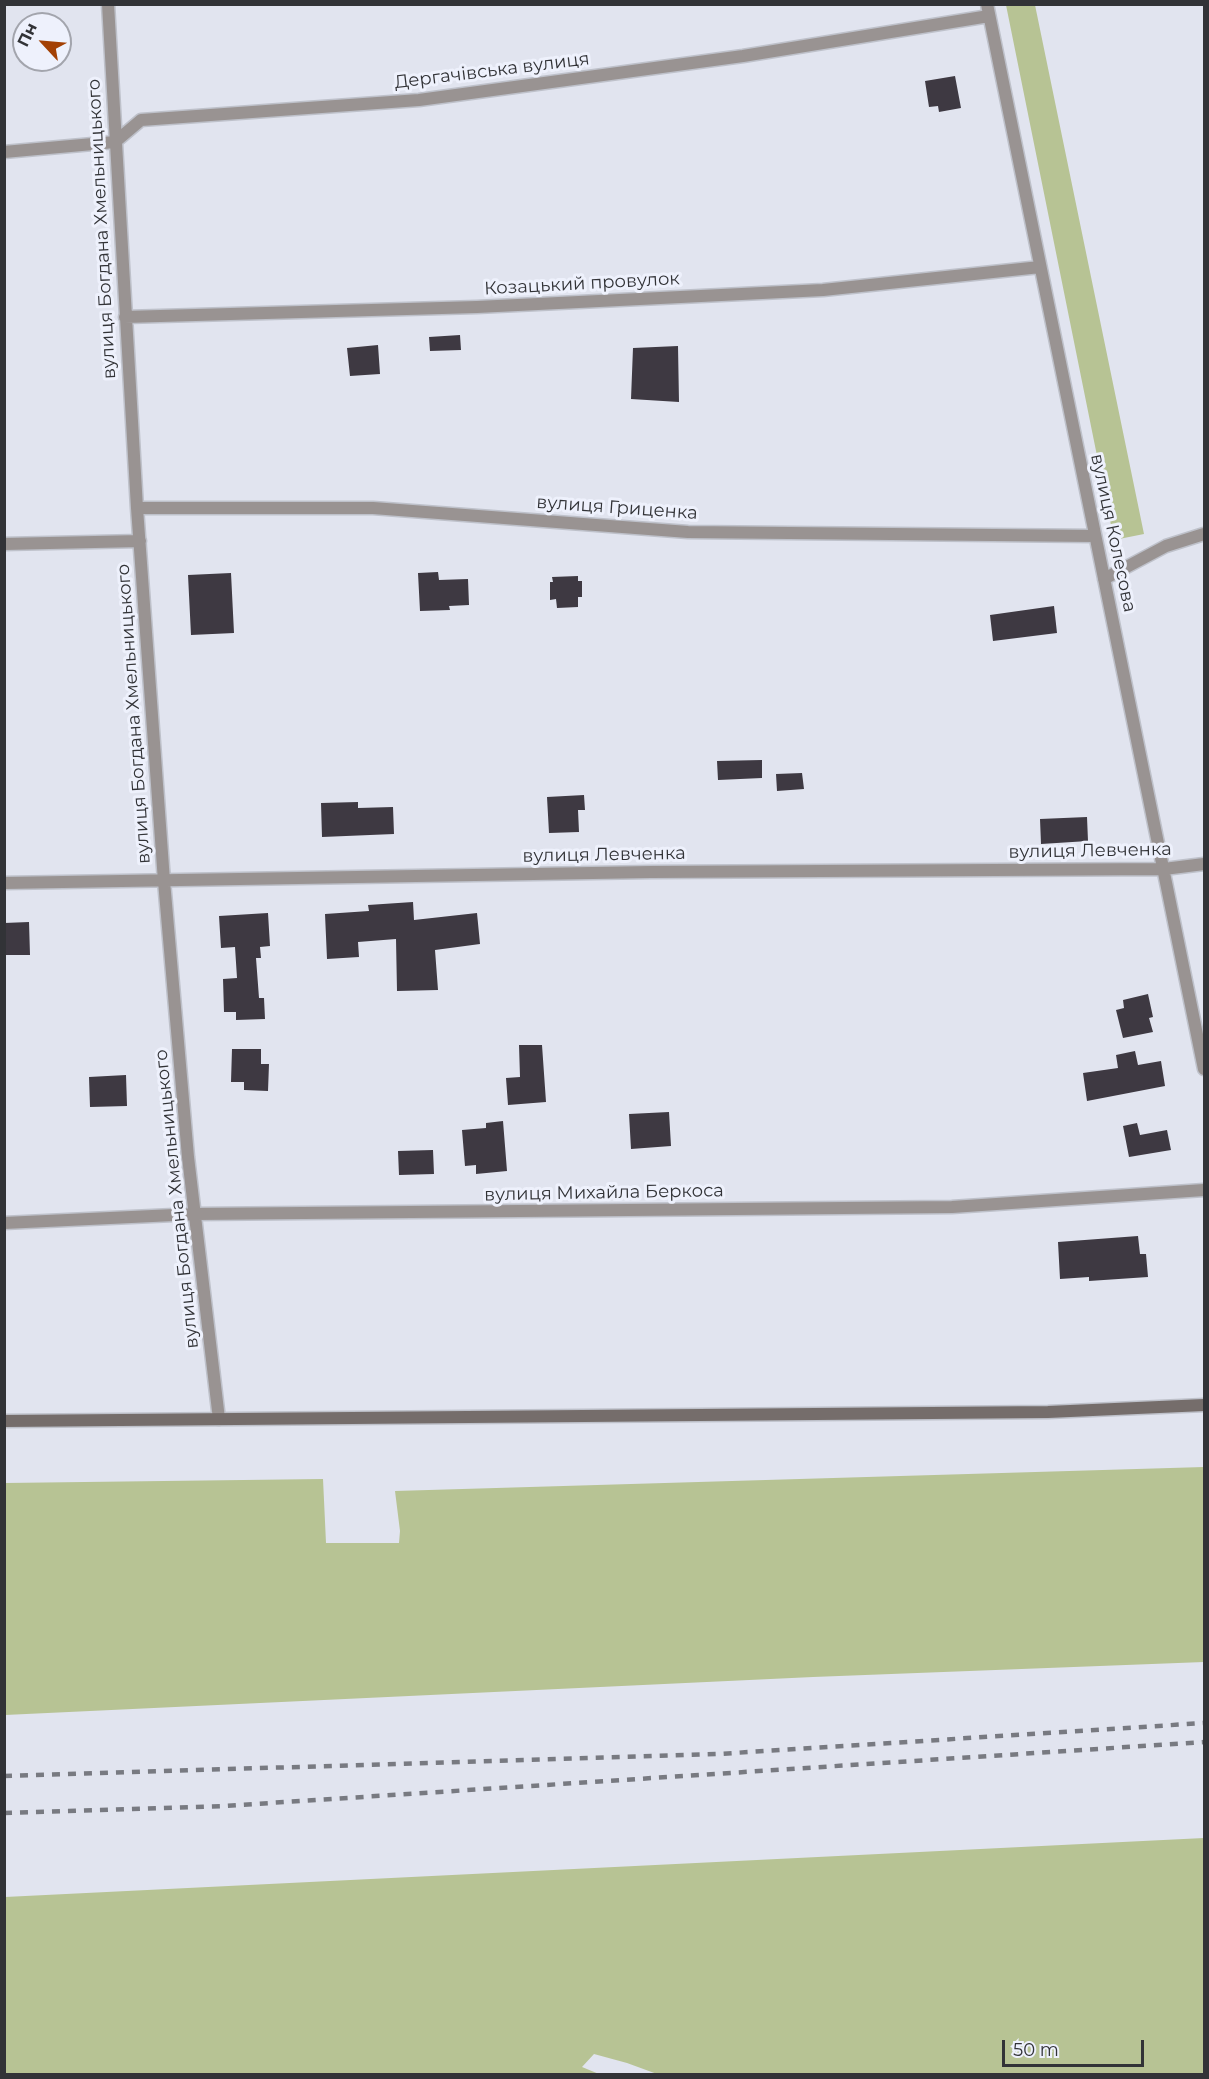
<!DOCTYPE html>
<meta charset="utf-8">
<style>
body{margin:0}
#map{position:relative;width:1209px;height:2079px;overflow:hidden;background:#e1e4ef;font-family:Montserrat,sans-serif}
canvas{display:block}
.frame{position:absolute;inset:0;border:6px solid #323337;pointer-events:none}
.north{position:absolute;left:12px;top:12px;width:60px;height:60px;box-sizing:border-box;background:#eef1fc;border:2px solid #a3a5ad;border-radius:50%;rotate:296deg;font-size:16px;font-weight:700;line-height:24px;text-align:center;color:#323337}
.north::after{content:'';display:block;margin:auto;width:21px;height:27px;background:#a34004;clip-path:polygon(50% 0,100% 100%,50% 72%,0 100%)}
.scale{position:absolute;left:1002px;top:2040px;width:142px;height:27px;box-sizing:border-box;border:3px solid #323337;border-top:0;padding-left:8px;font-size:18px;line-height:21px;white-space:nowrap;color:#323337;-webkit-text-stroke:4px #eef1fc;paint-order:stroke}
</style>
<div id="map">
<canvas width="1209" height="2079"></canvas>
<div class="frame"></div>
<div class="north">Пн</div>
<div class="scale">50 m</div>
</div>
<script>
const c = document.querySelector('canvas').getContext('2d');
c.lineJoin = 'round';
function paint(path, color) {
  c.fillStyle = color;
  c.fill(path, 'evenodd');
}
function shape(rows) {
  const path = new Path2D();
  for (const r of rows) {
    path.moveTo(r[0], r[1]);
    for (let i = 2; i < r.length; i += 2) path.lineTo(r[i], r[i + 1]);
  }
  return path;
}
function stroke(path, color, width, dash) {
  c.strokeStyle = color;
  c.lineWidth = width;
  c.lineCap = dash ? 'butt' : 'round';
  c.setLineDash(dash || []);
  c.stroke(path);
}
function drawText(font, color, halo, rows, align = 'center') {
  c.font = font + ' Montserrat,sans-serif';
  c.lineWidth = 6;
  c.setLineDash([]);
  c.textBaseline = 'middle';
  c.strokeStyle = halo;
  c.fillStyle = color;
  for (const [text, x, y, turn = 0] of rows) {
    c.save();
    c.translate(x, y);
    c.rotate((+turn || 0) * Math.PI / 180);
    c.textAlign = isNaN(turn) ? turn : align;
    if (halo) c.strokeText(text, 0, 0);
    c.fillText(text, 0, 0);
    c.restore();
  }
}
paint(shape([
 [1006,5,1035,5,1144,534,1114,540],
 [1204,1467,1204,1662,813,1677,5,1715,5,1483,323,1479,326,1543,399,1543,400,1531,395,1491],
 [1204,1838,1204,2074,657,2074,627,2063,594,2054,582,2067,599,2074,5,2074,5,1897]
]), '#b7c394');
paint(shape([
 [955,76,961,108,939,112,938,106,929,107,925,81],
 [460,335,461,350,430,351,429,337],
 [378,345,380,374,350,376,347,348],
 [678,346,679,402,631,399,633,348],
 [438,572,439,580,468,579,469,605,449,606,450,610,420,611,418,573],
 [231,573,234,633,191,635,188,575],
 [578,576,578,581,582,581,582,597,578,597,578,607,557,608,556,599,550,600,550,582,553,582,552,577],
 [1054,606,1057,633,993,641,990,615],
 [762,760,762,778,718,780,717,761],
 [802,773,804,789,777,791,776,774],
 [584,795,585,810,578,810,579,832,549,833,547,797],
 [358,802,358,808,393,807,394,834,322,837,321,803],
 [1087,817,1088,841,1041,844,1040,819],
 [413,902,414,920,477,913,480,944,435,950,438,990,397,991,396,939,358,942,359,957,327,959,325,914,369,911,368,905],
 [268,913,270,946,260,947,261,958,256,958,259,998,264,998,265,1019,236,1020,236,1012,224,1012,223,979,237,978,235,947,221,948,219,916],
 [29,922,30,955,4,955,4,923],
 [1148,994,1153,1017,1149,1018,1153,1032,1123,1038,1116,1010,1124,1008,1123,1000],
 [519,1045,542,1045,546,1102,508,1105,506,1078,520,1077],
 [232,1049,261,1049,261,1064,269,1064,268,1091,244,1090,244,1082,231,1082],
 [1135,1051,1138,1065,1161,1061,1165,1086,1087,1101,1083,1073,1118,1068,1116,1055],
 [126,1075,127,1106,90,1107,89,1077],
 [669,1112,671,1146,631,1149,629,1114],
 [503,1121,507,1171,476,1174,476,1165,465,1166,462,1130,486,1128,486,1123],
 [1137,1123,1140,1135,1167,1130,1171,1150,1129,1157,1123,1126],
 [433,1150,434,1174,399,1175,398,1151],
 [1138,1236,1140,1254,1146,1254,1148,1277,1089,1281,1089,1277,1060,1279,1058,1242]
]), '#3e3942');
const street = shape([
 [108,4,137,508,164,881,188,1157,219,1419],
 [987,4,1204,1069],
 [4,152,115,142,141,120,419,100,743,56,989,16],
 [125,317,477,307,823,290,1040,267],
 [137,508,373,508,688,532,1095,536],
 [4,544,140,541],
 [1104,579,1166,546,1204,534],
 [4,883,651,872,1164,869,1204,864],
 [4,1223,195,1214,952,1207,1204,1190]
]);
const secondary = shape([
 [4,1421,1048,1412,1204,1405]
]);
stroke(street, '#bec1ca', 15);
stroke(secondary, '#bec1ca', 15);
stroke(street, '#999392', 12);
stroke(secondary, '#756d6b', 12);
stroke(shape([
 [4,1776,718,1754,1204,1723],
 [4,1813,224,1806,1204,1742]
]), '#787a81', 4.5, [8, 8]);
drawText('18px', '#323337', '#eef1fc', [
 ["Дергачівська вулиця",492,71,-7],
 ["вулиця Богдана Хмельницького",102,229,-93],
 ["Козацький провулок",582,284,-3],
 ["вулиця Гриценка",617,508,4],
 ["вулиця Колесова",1113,533,78],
 ["вулиця Богдана Хмельницького",134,714,-94],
 ["вулиця Левченка",1090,851,-1],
 ["вулиця Левченка",604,855,-1],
 ["вулиця Михайла Беркоса",604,1193,-1],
 ["вулиця Богдана Хмельницького",177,1199,-96]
]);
</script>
